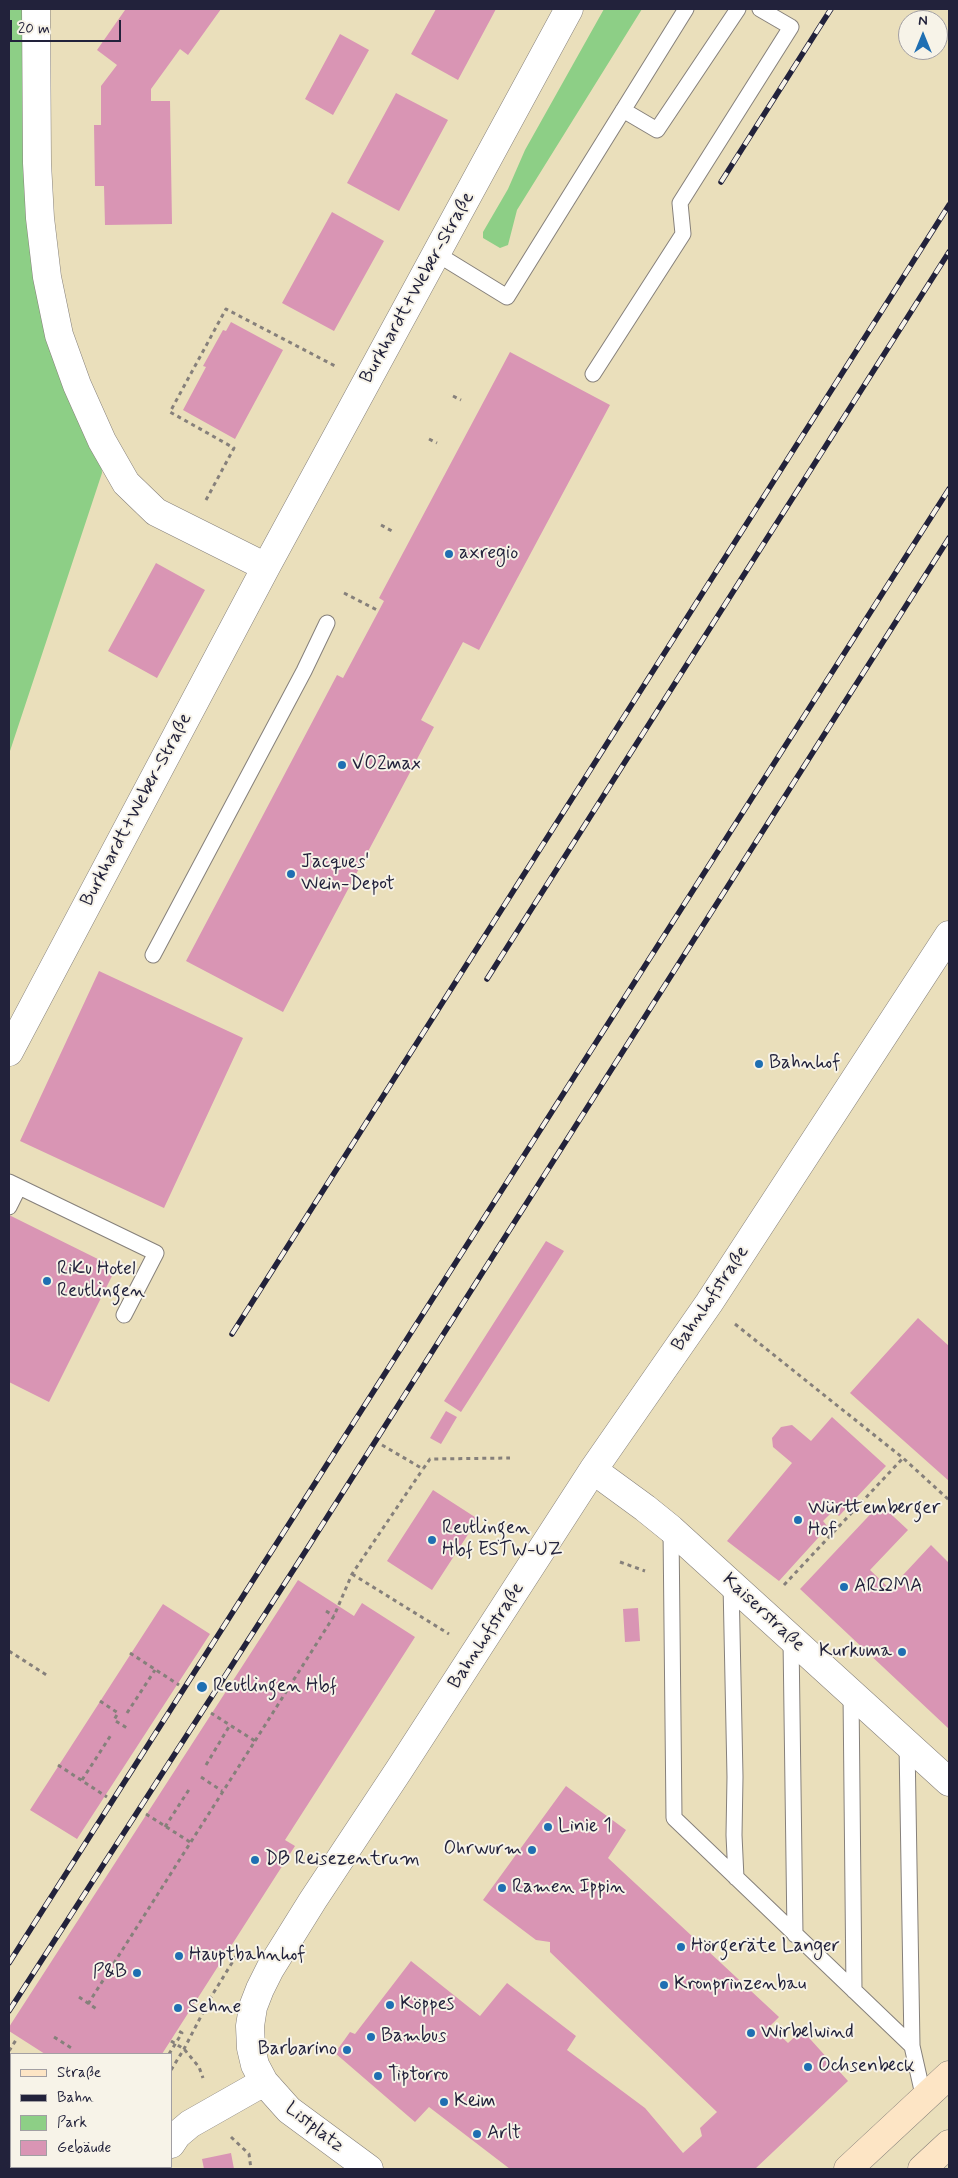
<!DOCTYPE html>
<meta charset="utf-8">
<style>
body{margin:0}
#map{position:relative;width:958px;height:2178px;overflow:hidden;background:#eadfbb;font-family:Mynerve,sans-serif}
canvas{display:block}
.frame{position:absolute;inset:0;border:10px solid #22223b;pointer-events:none}
.legend{position:absolute;left:10px;top:2053px;width:162px;height:115px;box-sizing:border-box;background:#f7f3e8;border:1px solid #a29fa3;margin:0;padding:6px 9px;list-style:none;font-size:15px;color:#22223b}
.legend li{display:flex;align-items:center;gap:10px;height:25px}
.legend b{width:25px;border:1px solid #a29fa3}
.north{position:absolute;left:898px;top:10px;width:50px;height:50px;box-sizing:border-box;background:#f7f3e8;border:1px solid #a29fa3;border-radius:50%;rotate:0deg;font-size:14px;font-weight:700;line-height:20px;text-align:center;color:#22223b}
.north::after{content:'';display:block;margin:auto;width:18px;height:22px;background:#1f6fb2;clip-path:polygon(50% 0,100% 100%,50% 72%,0 100%)}
.scale{position:absolute;left:10px;top:20px;width:111px;height:22px;box-sizing:border-box;border:2px solid #22223b;border-top:0;padding-left:6px;font-size:15px;line-height:18px;white-space:nowrap;color:#22223b;-webkit-text-stroke:4px #f7f3e8;paint-order:stroke}
</style>
<div id="map">
<canvas width="958" height="2178"></canvas>
<div class="frame"></div>
<ul class="legend">
<li><b style="height:6px;background:#fde5c5"></b>Straße</li>
<li><b style="height:6px;background:#22223b"></b>Bahn</li>
<li><b style="height:14px;background:#8dcf86"></b>Park</li>
<li><b style="height:14px;background:#d995b4"></b>Gebäude</li>
</ul>
<div class="north">N</div>
<div class="scale">20 m</div>
</div>
<script>
const c = document.querySelector('canvas').getContext('2d');
c.lineJoin = 'round';
function paint(path, color) {
  c.fillStyle = color;
  c.fill(path, 'evenodd');
}
function shape(rows) {
  const path = new Path2D();
  for (const r of rows) {
    path.moveTo(r[0], r[1]);
    for (let i = 2; i < r.length; i += 2) path.lineTo(r[i], r[i + 1]);
  }
  return path;
}
function stroke(path, color, width, dash) {
  c.strokeStyle = color;
  c.lineWidth = width;
  c.lineCap = dash ? 'butt' : 'round';
  c.setLineDash(dash || []);
  c.stroke(path);
}
function drawText(font, color, halo, rows, align = 'center') {
  c.font = font + ' Mynerve,sans-serif';
  c.lineWidth = 4;
  c.setLineDash([]);
  c.textBaseline = 'middle';
  c.strokeStyle = halo;
  c.fillStyle = color;
  for (const [text, x, y, turn = 0] of rows) {
    c.save();
    c.translate(x, y);
    c.rotate((+turn || 0) * Math.PI / 180);
    c.textAlign = isNaN(turn) ? turn : align;
    if (halo) c.strokeText(text, 0, 0);
    c.fillText(text, 0, 0);
    c.restore();
  }
}
paint(shape([
 [9,9,34,9,38,219,100,443,102,473,9,754],
 [604,9,642,9,517,210,508,245,500,248,483,238,483,232,508,189,525,150]
]), '#8dcf86');
paint(shape([
 [123,9,221,9,188,55,180,49,151,89,151,101,170,101,172,224,105,225,104,186,95,186,94,125,101,125,101,86,117,65,97,50,125,10],
 [436,9,496,9,458,80,411,54],
 [340,34,369,50,333,115,305,99],
 [396,93,448,120,399,211,347,183],
 [332,212,384,241,334,331,282,303],
 [231,322,283,350,235,439,183,410,206,367,203,366,223,330,226,331],
 [510,352,610,405,479,650,463,642,421,720,434,727,283,1012,186,961,337,675,343,678,384,601,379,598],
 [156,563,205,590,157,678,108,651],
 [99,971,243,1038,164,1208,20,1141],
 [9,1215,116,1268,49,1402,9,1382],
 [546,1241,564,1251,461,1412,444,1401],
 [918,1318,949,1346,949,1481,850,1393],
 [446,1411,457,1417,441,1444,430,1438],
 [832,1417,886,1466,839,1516,833,1511,823,1521,828,1527,779,1581,727,1541,792,1463,773,1447,772,1438,781,1427,792,1425,811,1441],
 [433,1490,478,1519,432,1590,387,1561],
 [880,1504,908,1530,870,1570,890,1589,931,1545,949,1563,949,1729,800,1589],
 [298,1580,354,1616,362,1603,415,1637,285,1840,295,1846,162,2054,45,2054,9,2031,9,2027],
 [163,1604,210,1634,77,1839,30,1810],
 [638,1608,640,1641,625,1642,623,1609],
 [566,1786,626,1830,608,1858,779,2017,770,2026,788,2043,802,2030,848,2081,755,2169,510,2169,429,2107,415,2122,335,2053,350,2032,355,2034,411,1961,480,2016,507,1983,576,2036,567,2050,645,2108,683,2153,702,2136,700,2128,717,2112,550,1952,550,1942,536,1940,483,1900],
 [231,2153,234,2169,204,2169,202,2159],
 [50,2167,90,2167,89,2169,54,2169]
]), '#d995b4');
const lane = shape([
 [623,110,657,130,738,9],
 [437,254,507,297,686,9],
 [593,374,683,234,680,203,791,27,760,9],
 [153,955,304,671,327,623],
 [9,1182,156,1253,124,1315],
 [9,1207,19,1187],
 [671,1529,674,1818,912,2046],
 [731,1583,735,1777,734,1835,736,1878],
 [791,1639,795,1935],
 [851,1693,854,1991],
 [907,1744,912,2046,924,2099]
]);
const street = shape([
 [36,9,37,163,40,218,47,277,59,335,77,385,102,441,126,483,156,512,266,567],
 [9,1052,266,567,569,9],
 [593,1470,645,1508,671,1529,949,1782],
 [171,2144,177,2135,190,2124,264,2082],
 [154,2169,156,2167],
 [369,2169,289,2110,264,2082,255,2065,251,2048,250,2026,253,2007,260,1989,270,1969,313,1900,399,1770,593,1470,709,1303,949,935]
]);
const secondary = shape([
 [848,2169,949,2075],
 [922,2169,949,2144]
]);
stroke(lane, '#86807b', 17);
stroke(street, '#86807b', 29);
stroke(secondary, '#86807b', 29);
stroke(shape([
 [453,396,461,400],
 [429,439,437,443],
 [206,500,234,448,170,412,226,309,337,367],
 [381,525,392,531],
 [344,593,379,611],
 [735,1324,903,1458,949,1500],
 [382,1445,423,1469,430,1459,510,1458],
 [620,1562,645,1571],
 [352,1574,449,1634],
 [784,1585,903,1458],
 [326,1611,334,1616],
 [9,1651,48,1676],
 [130,1653,179,1685],
 [100,1701,118,1713,114,1720,127,1728],
 [127,1713,155,1670],
 [255,1741,334,1616,352,1574,423,1469],
 [58,1765,107,1797],
 [206,1765,230,1725],
 [201,1777,222,1791],
 [82,1780,111,1735],
 [146,1814,190,1842],
 [165,1827,190,1788],
 [79,1997,98,2010],
 [88,2004,255,1741,211,1713],
 [54,2037,73,2049],
 [171,2041,184,2049,199,2067,203,2078],
 [9,2051,16,2040],
 [169,2054,182,2033,177,2030],
 [171,2070,184,2049,211,1997,238,1953],
 [231,2137,249,2154,251,2169],
 [9,2155,11,2157],
 [27,2167,31,2169]
]), '#86807b', 3, [4, 4]);
stroke(lane, '#fff', 15);
stroke(street, '#fff', 28);
stroke(secondary, '#fde5c5', 28);
const rail = shape([
 [721,182,831,9],
 [487,979,949,252],
 [232,1334,949,205],
 [9,1963,949,489],
 [9,2011,305,1552,949,538]
]);
stroke(rail, '#22223b', 5.5);
stroke(rail, '#f7f3e8', 4, [11]);
for (const [x, y, r, color] of [
 [449,554,5,"#1f6fb2"],
 [342,765,5,"#1f6fb2"],
 [291,874,5,"#1f6fb2"],
 [759,1064,5,"#1f6fb2"],
 [47,1281,5,"#1f6fb2"],
 [798,1520,5,"#1f6fb2"],
 [432,1540,5,"#1f6fb2"],
 [844,1587,5,"#1f6fb2"],
 [902,1652,5,"#1f6fb2"],
 [202,1687,6,"#1f6fb2"],
 [548,1827,5,"#1f6fb2"],
 [532,1850,5,"#1f6fb2"],
 [255,1860,5,"#1f6fb2"],
 [502,1888,5,"#1f6fb2"],
 [681,1947,5,"#1f6fb2"],
 [179,1956,5,"#1f6fb2"],
 [137,1973,5,"#1f6fb2"],
 [664,1985,5,"#1f6fb2"],
 [390,2005,5,"#1f6fb2"],
 [178,2008,5,"#1f6fb2"],
 [751,2033,5,"#1f6fb2"],
 [371,2037,5,"#1f6fb2"],
 [347,2050,5,"#1f6fb2"],
 [808,2067,5,"#1f6fb2"],
 [378,2076,5,"#1f6fb2"],
 [444,2102,5,"#1f6fb2"],
 [477,2134,5,"#1f6fb2"]
]) {
  const dot = new Path2D();
  dot.arc(x, y, r, 0, 2 * Math.PI);
  c.fillStyle = color;
  c.fill(dot);
  stroke(dot, '#f7f3e8', 2);
}
drawText('19px', '#22223b', '#f7f3e8', [
 ["Burkhardt+Weber-Straße",418,288,-61],
 ["Burkhardt+Weber-Straße",137,810,-62],
 ["Bahnhofstraße",711,1299,-56],
 ["Kaiserstraße",763,1613,43],
 ["Bahnhofstraße",487,1636,-57],
 ["Listplatz",314,2128,38]
]);
drawText('19px', '#22223b', '#f7f3e8', [
 ["axregio",459,554],
 ["VO2max",352,765],
 ["Jacques'",301,863],
 ["Wein-Depot",301,885],
 ["Bahnhof",769,1064],
 ["RiKu Hotel",57,1270],
 ["Reutlingen",57,1292],
 ["Württemberger",808,1509],
 ["Hof",808,1531],
 ["Reutlingen",442,1529],
 ["Hbf ESTW-UZ",442,1551],
 ["ARΩMA",854,1587],
 ["Kurkuma",892,1652,"right"],
 ["Reutlingen Hbf",213,1687],
 ["Linie 1",558,1827],
 ["Ohrwurm",522,1850,"right"],
 ["DB Reisezentrum",265,1860],
 ["Ramen Ippin",512,1888],
 ["Hörgeräte Langer",691,1947],
 ["Hauptbahnhof",189,1956],
 ["P&B",127,1973,"right"],
 ["Kronprinzenbau",674,1985],
 ["Köppes",400,2005],
 ["Sehne",188,2008],
 ["Wirbelwind",761,2033],
 ["Bambus",381,2037],
 ["Barbarino",337,2050,"right"],
 ["Ochsenbeck",818,2067],
 ["Tiptorro",388,2076],
 ["Keim",454,2102],
 ["Arlt",487,2134]
], 'left');
</script>
